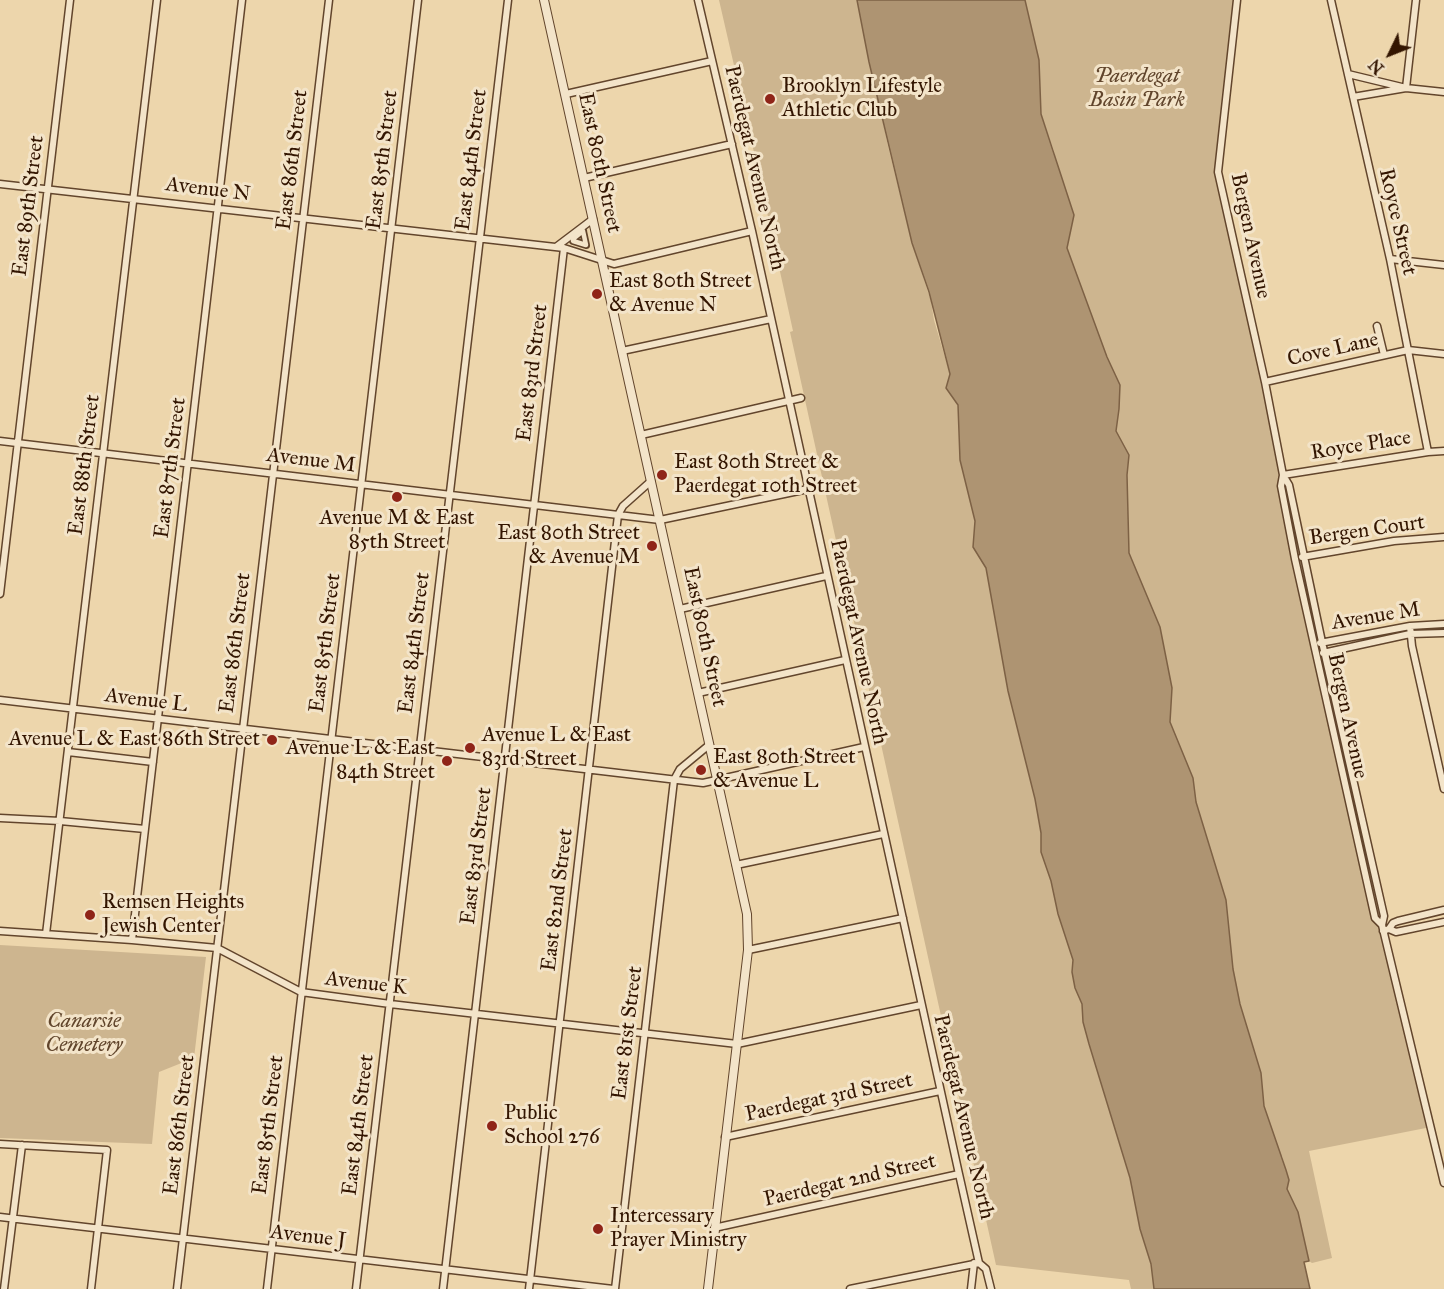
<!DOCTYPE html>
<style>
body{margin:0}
#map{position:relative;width:1444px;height:1289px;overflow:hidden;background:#edd6ac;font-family:"IM FELL Great Primer",serif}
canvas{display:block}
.north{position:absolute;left:1360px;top:24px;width:60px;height:60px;-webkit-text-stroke:4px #f3e4c9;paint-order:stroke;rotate:227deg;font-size:16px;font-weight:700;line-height:24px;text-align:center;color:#331501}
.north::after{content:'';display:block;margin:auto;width:21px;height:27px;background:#331501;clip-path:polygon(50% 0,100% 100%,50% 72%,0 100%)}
</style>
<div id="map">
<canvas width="1444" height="1289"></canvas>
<div class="north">N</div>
</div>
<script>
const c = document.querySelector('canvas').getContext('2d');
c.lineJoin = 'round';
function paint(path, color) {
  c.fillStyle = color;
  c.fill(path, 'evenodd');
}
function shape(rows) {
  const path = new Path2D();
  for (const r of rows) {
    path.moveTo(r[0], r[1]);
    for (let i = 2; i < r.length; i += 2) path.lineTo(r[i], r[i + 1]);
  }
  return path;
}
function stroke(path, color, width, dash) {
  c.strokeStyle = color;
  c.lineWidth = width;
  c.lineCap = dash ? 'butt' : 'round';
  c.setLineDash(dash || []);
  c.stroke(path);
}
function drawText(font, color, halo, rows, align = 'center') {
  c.font = font + ' "IM FELL Great Primer",serif';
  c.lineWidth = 6;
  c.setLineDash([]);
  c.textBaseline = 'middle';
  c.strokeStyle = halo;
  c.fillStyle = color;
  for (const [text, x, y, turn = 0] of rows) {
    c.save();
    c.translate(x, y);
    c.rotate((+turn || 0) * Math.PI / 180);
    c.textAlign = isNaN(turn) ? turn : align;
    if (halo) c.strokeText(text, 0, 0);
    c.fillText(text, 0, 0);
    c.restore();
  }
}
paint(shape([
 [719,0,857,0,888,146,912,243,931,301,934,320,950,374,954,398,958,405,958,418,1106,1098,1130,1178,1140,1229,1151,1264,1154,1289,1131,1289,1129,1280,996,1265,790,332,793,331,753,148],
 [1025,0,1234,0,1218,172,1431,1127,1309,1151,1332,1258,1312,1263,1309,1261,1298,1212,1286,1189,1289,1180,1282,1156,1268,1159,1177,740,1170,722,1171,710,1144,589,1129,553,1128,513,1074,267,1067,248,1068,241,1054,151,1041,114,1039,60],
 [0,945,206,957,194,1058,159,1072,152,1144,0,1138]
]), '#cdb58f');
const water = shape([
 [857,0,1025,0,1039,60,1041,114,1074,215,1067,248,1107,357,1120,385,1119,409,1116,431,1129,455,1127,475,1129,553,1160,627,1172,688,1170,722,1193,778,1196,802,1226,900,1233,969,1240,1004,1261,1073,1264,1106,1286,1170,1289,1180,1287,1189,1298,1212,1309,1261,1304,1262,1310,1289,1154,1289,1151,1264,1140,1229,1130,1178,1089,1044,1083,1022,1082,1004,1075,988,1072,972,1073,960,1058,914,1051,881,1041,852,1041,833,1035,799,1008,691,986,568,973,547,975,521,960,460,958,405,946,388,950,374,929,292,912,243,869,62,857,0]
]);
paint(water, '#ae9472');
stroke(water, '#7d6145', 1.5);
const pedestrian = shape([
 [583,231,586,245,573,241,573,239,583,231]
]);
const minor = shape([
 [698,0,752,231,959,1174,979,1263,986,1269,991,1289],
 [1237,0,1218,172,1265,382,1283,475,1289,485,1322,642,1384,916,1382,925,1444,1183],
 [1331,0,1390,259,1428,452],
 [1348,74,1406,88,1416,0],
 [566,94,712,61],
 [1353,97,1406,88,1444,92],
 [584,178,732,144],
 [0,184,564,248,614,264,752,231],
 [556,247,593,219],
 [1390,259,1444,265],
 [1377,326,1384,355],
 [622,351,771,319],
 [1265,382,1408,350,1444,354],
 [641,435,801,398],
 [0,441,660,520,808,489],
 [1283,475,1281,486,1295,559,1375,918,1382,925],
 [1283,475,1428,452,1444,451],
 [1302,557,1394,541,1444,537],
 [0,594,70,0],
 [680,609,826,576],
 [1410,626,1412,646,1444,789],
 [1320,643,1410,626,1444,624],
 [1323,653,1410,634,1444,633],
 [698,693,845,660],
 [0,700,703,783,864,747],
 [68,752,153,762],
 [0,818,60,821,145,829],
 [736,865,883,834],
 [1389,929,1393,923,1398,921,1444,910],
 [0,931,132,940,217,948,301,992,390,1004,737,1044,921,1005],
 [1383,931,1389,929,1396,932,1444,922],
 [46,934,157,0],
 [132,940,242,0],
 [748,950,903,918],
 [725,1137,940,1091],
 [0,1144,107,1150,91,1289],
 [0,1217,613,1289],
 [714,1228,959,1174],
 [4,1289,22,1145],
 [177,1289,329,0],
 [267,1289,418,0],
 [356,1289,508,0],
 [443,1289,564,248],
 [529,1289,618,515,623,506,651,481],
 [615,1289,674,780,680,769,709,745],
 [850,1289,979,1263],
 [971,1289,974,1263]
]);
const tertiary = shape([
 [544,0,747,914,748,950,708,1289]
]);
stroke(pedestrian, '#62452c', 8);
stroke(minor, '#62452c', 9);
stroke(tertiary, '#62452c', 10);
stroke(pedestrian, '#f3e4c9', 4.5);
stroke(minor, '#f3e4c9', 6);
stroke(tertiary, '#f3e4c9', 8);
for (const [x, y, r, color] of [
 [770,99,6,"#8f2418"],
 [597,294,6,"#8f2418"],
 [662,475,6,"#8f2418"],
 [397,497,6,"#8f2418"],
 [652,546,6,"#8f2418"],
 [272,740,6,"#8f2418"],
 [470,748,6,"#8f2418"],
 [447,761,6,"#8f2418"],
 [701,770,6,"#8f2418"],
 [90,915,6,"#8f2418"],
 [492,1126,6,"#8f2418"],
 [598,1229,6,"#8f2418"]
]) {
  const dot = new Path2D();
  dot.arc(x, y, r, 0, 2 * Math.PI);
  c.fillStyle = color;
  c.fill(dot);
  stroke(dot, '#f3e4c9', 2);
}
drawText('italic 21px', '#61452c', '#f3e4c9', [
 ["Paerdegat",1137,77],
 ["Basin Park",1137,101],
 ["Canarsie",84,1022],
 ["Cemetery",84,1046]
]);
drawText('21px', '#331501', '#f3e4c9', [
 ["Brooklyn Lifestyle",782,87],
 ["Athletic Club",782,111],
 ["East 80th Street",609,282],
 ["& Avenue N",609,306],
 ["East 80th Street &",674,463],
 ["Paerdegat 10th Street",674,487],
 ["Avenue M & East",397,519,"center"],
 ["85th Street",397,543,"center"],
 ["East 80th Street",640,534,"right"],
 ["& Avenue M",640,558,"right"],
 ["Avenue L & East",482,736],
 ["83rd Street",482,760],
 ["Avenue L & East 86th Street",260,740,"right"],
 ["Avenue L & East",435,749,"right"],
 ["84th Street",435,773,"right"],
 ["East 80th Street",713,758],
 ["& Avenue L",713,782],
 ["Remsen Heights",102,903],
 ["Jewish Center",102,927],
 ["Public",504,1114],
 ["School 276",504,1138],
 ["Intercessary",610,1217],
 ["Prayer Ministry",610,1241]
], 'left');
drawText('21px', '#331501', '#f3e4c9', [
 ["East 86th Street",293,160,-83],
 ["East 85th Street",383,160,-83],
 ["East 84th Street",472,160,-83],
 ["East 80th Street",599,163,78],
 ["Paerdegat Avenue North",754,168,77],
 ["Avenue N",208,190,7],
 ["East 89th Street",29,206,-83],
 ["Royce Street",1397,222,77],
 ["Bergen Avenue",1250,236,78],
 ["Cove Lane",1333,350,-13],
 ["East 83rd Street",533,373,-83],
 ["Royce Place",1361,446,-9],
 ["Avenue M",311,461,7],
 ["East 88th Street",85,465,-83],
 ["East 87th Street",171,468,-83],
 ["Bergen Court",1367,531,-8],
 ["Avenue M",1376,617,-9],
 ["East 80th Street",704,637,78],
 ["Paerdegat Avenue North",858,642,78],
 ["East 86th Street",236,643,-83],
 ["East 85th Street",326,643,-83],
 ["East 84th Street",415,643,-83],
 ["Avenue L",146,701,7],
 ["Bergen Avenue",1347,716,78],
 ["East 83rd Street",477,856,-83],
 ["East 82nd Street",558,900,-83],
 ["Avenue K",366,984,7],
 ["East 81st Street",628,1033,-83],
 ["Paerdegat 3rd Street",829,1098,-12],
 ["Paerdegat Avenue North",963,1117,77],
 ["East 86th Street",180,1125,-83],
 ["East 85th Street",269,1125,-83],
 ["East 84th Street",359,1125,-83],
 ["Paerdegat 2nd Street",850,1181,-13],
 ["Avenue J",308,1237,7]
]);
</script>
